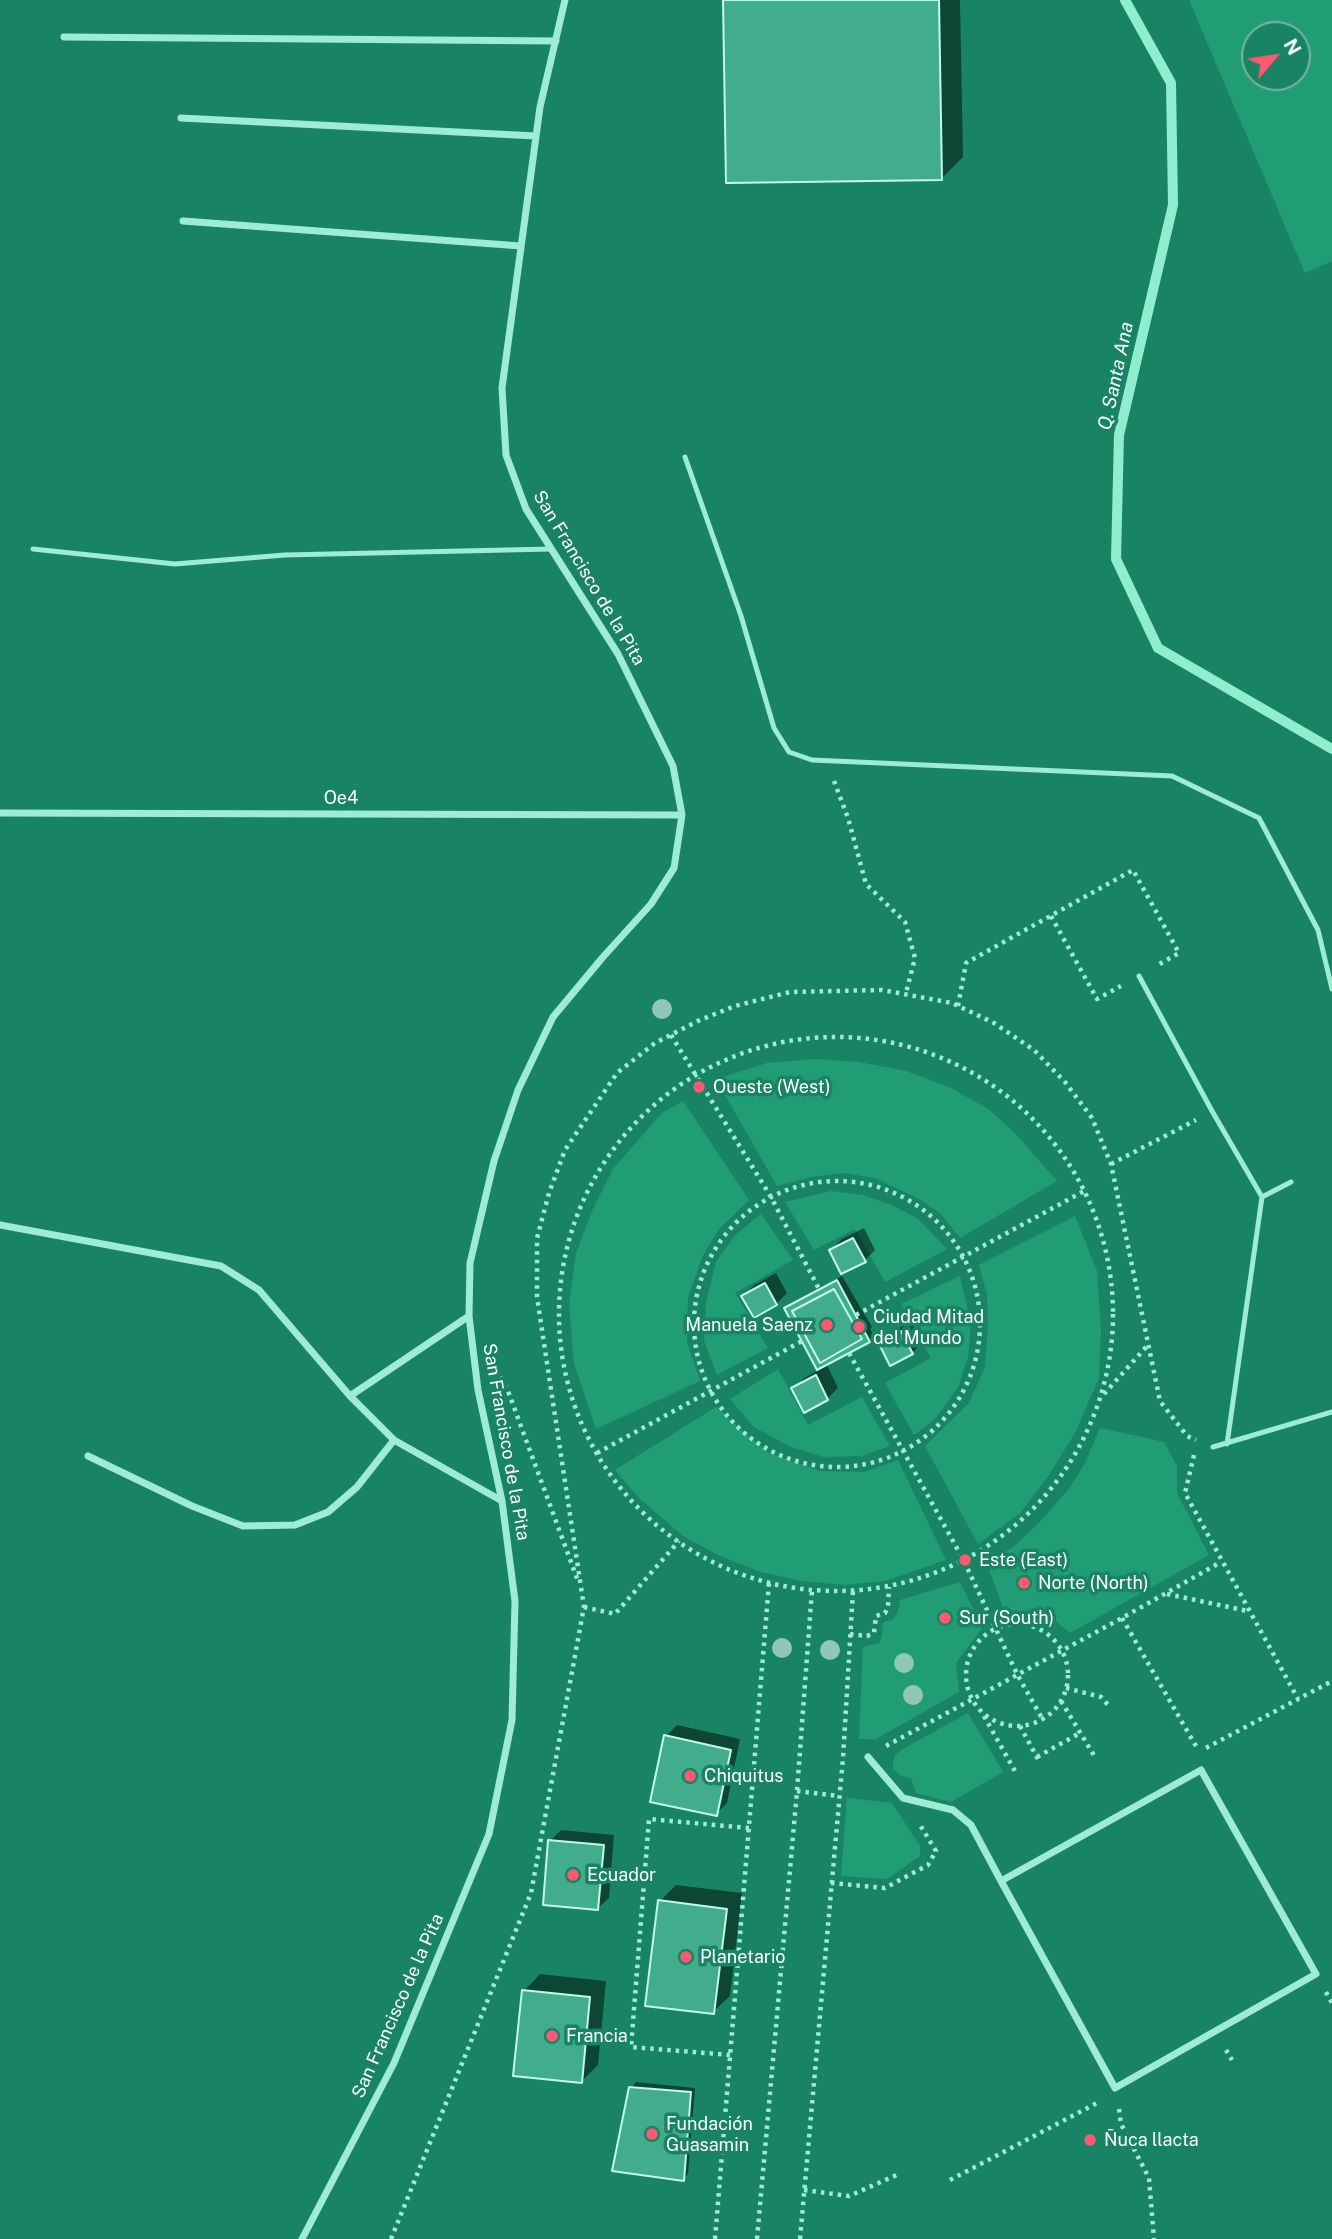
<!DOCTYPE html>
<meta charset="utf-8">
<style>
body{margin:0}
#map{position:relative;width:1332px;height:2239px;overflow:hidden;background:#198463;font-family:"Public Sans",sans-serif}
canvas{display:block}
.north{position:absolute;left:1241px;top:21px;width:70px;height:70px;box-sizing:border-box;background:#198463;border:2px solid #75b5a1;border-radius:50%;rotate:61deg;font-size:19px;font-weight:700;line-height:28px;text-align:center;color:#fff}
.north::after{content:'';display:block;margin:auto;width:24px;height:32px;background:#ff5872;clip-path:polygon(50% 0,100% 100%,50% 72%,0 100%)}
</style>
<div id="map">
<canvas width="1332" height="2239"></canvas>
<div class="north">N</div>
</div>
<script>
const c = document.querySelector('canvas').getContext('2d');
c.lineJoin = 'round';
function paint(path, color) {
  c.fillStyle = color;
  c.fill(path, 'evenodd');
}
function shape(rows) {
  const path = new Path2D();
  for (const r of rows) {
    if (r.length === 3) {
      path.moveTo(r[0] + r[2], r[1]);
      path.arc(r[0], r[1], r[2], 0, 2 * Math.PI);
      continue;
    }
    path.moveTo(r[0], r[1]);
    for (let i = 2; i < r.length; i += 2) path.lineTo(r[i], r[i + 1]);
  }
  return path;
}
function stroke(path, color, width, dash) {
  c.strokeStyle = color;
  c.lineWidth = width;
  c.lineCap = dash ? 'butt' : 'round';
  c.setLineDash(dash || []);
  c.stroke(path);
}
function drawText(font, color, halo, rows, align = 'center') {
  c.font = font + ' "Public Sans",sans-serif';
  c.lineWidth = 7;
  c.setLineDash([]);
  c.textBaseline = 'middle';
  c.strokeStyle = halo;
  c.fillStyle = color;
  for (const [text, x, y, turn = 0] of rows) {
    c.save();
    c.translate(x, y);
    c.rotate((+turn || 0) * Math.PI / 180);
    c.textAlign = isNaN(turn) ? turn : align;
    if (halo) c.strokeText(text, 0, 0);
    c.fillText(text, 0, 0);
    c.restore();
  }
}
paint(shape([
 [1189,0,1332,0,1332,261,1305,273],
 [1255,35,1297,35,1297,77,1255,77],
 [814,1059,859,1062,906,1071,951,1088,988,1109,1015,1133,1057,1181,960,1238,941,1214,921,1200,875,1178,843,1173,811,1177,777,1186,716,1079,767,1063],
 [683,1101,749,1200,719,1229,702,1257,688,1298,687,1342,700,1381,596,1429,574,1364,569,1304,576,1253,593,1209,613,1169,662,1113],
 [831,1191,863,1195,889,1204,917,1218,947,1249,885,1282,855,1229,814,1250,785,1202],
 [761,1214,793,1260,735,1293,768,1348,717,1375,704,1340,706,1303,716,1262,736,1234],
 [1075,1216,1097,1271,1101,1329,1099,1378,1075,1433,1047,1478,1020,1513,978,1544,925,1446,969,1403,985,1367,988,1325,987,1295,979,1265],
 [960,1276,971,1324,968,1357,959,1385,947,1403,934,1420,914,1435,885,1383,931,1358,901,1304],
 [778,1369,808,1425,862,1397,890,1446,862,1456,824,1457,791,1447,754,1427,730,1399],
 [716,1407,769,1453,820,1471,864,1472,898,1460,946,1560,885,1581,844,1585,802,1581,760,1572,716,1554,683,1536,640,1499,615,1470],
 [1100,1428,1164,1442,1177,1466,1177,1493,1209,1555,1070,1633,1049,1615,1033,1611,1005,1613,987,1564,1013,1547,1038,1524,1068,1490,1084,1465],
 [960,1582,982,1628,956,1663,959,1692,876,1739,859,1739,863,1647,879,1643,882,1637,883,1622,892,1620,898,1612,900,1600],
 [968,1713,1003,1772,951,1802,916,1793,911,1778,901,1776,893,1769,893,1761,896,1754,908,1746],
 [847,1798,892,1803,920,1846,920,1856,887,1879,841,1876]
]), '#219d76');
paint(shape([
 [725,0,960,0,963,157,942,178],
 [864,1228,875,1250,864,1261,831,1250,842,1239],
 [776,1273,787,1293,776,1304,743,1296,754,1285],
 [842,1276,872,1327,870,1329,874,1336,869,1341,826,1363,838,1388,827,1399,794,1389,804,1378,819,1370,786,1308,791,1303],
 [912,1321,923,1342,912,1353,880,1343,891,1332],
 [677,1725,740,1739,727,1803,716,1814,666,1736],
 [561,1830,614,1835,609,1898,598,1908,550,1841],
 [676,1885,742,1893,730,1996,713,2012,660,1901],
 [540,1974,606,1981,598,2065,581,2082,524,1991],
 [636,2082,695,2088,688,2174,683,2179,631,2088]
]), '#0007');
stroke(shape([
 [1125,0,1171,83,1173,205,1119,435,1116,559,1158,648,1332,749]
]), '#90eecf', 10);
const building = shape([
 [723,0,939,0,942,180,726,183,723,0],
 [853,1238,866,1262,841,1274,829,1250,853,1238],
 [837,1280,870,1342,817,1370,784,1308,837,1280],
 [834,1289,862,1339,820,1363,792,1311,834,1289],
 [765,1283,777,1305,754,1318,741,1296,765,1283],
 [834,1289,862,1339,820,1363,792,1311,834,1289],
 [901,1331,913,1354,890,1366,878,1342,901,1331],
 [816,1375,828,1400,804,1413,791,1388,816,1375],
 [664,1735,731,1750,717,1816,650,1802,664,1735],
 [548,1840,604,1845,598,1910,543,1905,548,1840],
 [658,1900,727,1909,714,2014,645,2006,658,1900],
 [522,1990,590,1997,582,2083,513,2076,522,1990],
 [629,2087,691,2092,684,2181,612,2171,629,2087]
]);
paint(building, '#41ad8c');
stroke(building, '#c3f9e7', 2);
stroke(shape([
 [834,781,848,818,866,884,905,922,915,958,906,993],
 [1051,916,1097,999,1121,986],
 [958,1006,966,963,1133,870,1179,953,1156,966],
 [671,1035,771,1197,819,1289],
 [836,1314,277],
 [1111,1164,1196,1120],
 [837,1324,143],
 [856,1315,1086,1190],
 [849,1353,964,1561,1017,1674,1043,1720],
 [500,1377,508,1391,578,1581],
 [1104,1394,1147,1346],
 [597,1453,802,1341],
 [1194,1455,1185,1493,1298,1699],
 [1167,1594,1248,1611],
 [584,1607,615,1614,679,1541],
 [1122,1618,1197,1748],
 [1017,1675,51],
 [850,1634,867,1636,874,1633,876,1616,885,1613,888,1607,889,1587],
 [1066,1688,1101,1697,1108,1705],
 [1061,1701,1095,1757],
 [984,1716,1016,1773],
 [1020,1726,1039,1761],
 [886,1746,1122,1618,1221,1562],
 [1206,1748,1332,1681],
 [1037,1757,1080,1733],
 [797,1791,839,1796],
 [831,1883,885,1888,928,1865,936,1851,920,1825],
 [1326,1992,1332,2003],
 [1226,2050,1232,2060],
 [730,2055,631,2047,649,1819,749,1828],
 [1119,2109,1121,2124,1149,2178,1154,2239],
 [950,2180,1099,2102],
 [804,2190,849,2196,899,2174],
 [391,2239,531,1893,584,1607,537,1297,537,1238,549,1193,565,1150,617,1073,655,1043,700,1020,735,1006,790,992,882,990,952,1003,994,1023,1034,1050,1065,1082,1092,1118,1111,1164,1160,1401,1187,1436,1196,1440],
 [715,2239,769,1583],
 [757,2239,797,1791,812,1590],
 [800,2239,843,1758,853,1591]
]), '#9decd3', 4.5, [3.5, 5]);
stroke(shape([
 [685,457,741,616,774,728,789,752,812,760,1172,776,1259,818,1318,930,1332,989],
 [33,549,175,564,285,555,551,549],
 [1139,976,1212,1111,1262,1197,1227,1444],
 [1262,1197,1291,1182],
 [1213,1447,1332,1412]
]), '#9decd3', 5);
stroke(shape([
 [64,37,556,41],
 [181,118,536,136],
 [183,221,521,246],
 [0,813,682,815],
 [0,1225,221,1266,259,1290,350,1396,394,1440],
 [350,1396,469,1316],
 [88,1456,192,1506,243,1526,295,1525,328,1512,357,1487,394,1440,502,1501],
 [868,1757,903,1798,953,1810,971,1825,1001,1881,1115,2088,1316,1974,1201,1770,1001,1881],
 [302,2239,394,2063,489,1834,512,1720,515,1601,502,1501,478,1390,469,1316,470,1263,494,1161,518,1090,553,1017,603,957,651,904,674,868,682,815,673,766,618,654,526,509,506,455,502,388,540,107,565,0]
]), '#9decd3', 7);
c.fillStyle = '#91c7b6';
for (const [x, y] of [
 [662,1009],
 [782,1648],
 [830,1650],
 [904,1663],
 [913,1695]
]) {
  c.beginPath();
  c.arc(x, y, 10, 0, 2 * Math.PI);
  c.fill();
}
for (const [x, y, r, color] of [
 [699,1087,7,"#ff5872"],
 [827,1325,7,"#ff5872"],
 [859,1327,7,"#ff5872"],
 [965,1560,7,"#ff5872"],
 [1024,1583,7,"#ff5872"],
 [945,1618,7,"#ff5872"],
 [690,1776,7,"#ff5872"],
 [573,1875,7,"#ff5872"],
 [686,1957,7,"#ff5872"],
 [552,2036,7,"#ff5872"],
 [652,2134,7,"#ff5872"],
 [1090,2140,7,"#ff5872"]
]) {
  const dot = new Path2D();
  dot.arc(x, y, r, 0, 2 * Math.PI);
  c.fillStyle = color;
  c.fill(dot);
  stroke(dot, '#198463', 2.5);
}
drawText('18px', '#fff', '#198463', [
 ["San Francisco de la Pita",589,578,59],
 ["Oe4",341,798],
 ["San Francisco de la Pita",506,1442,80],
 ["San Francisco de la Pita",398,2006,-66]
]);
drawText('18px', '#fff', '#198463', [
 ["Oueste (West)",713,1087],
 ["Ciudad Mitad",873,1317],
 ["del Mundo",873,1338],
 ["Manuela Saenz",813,1325,"right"],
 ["Este (East)",979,1560],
 ["Norte (North)",1038,1583],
 ["Sur (South)",959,1618],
 ["Chiquitus",704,1776],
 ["Ecuador",587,1875],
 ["Planetario",700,1957],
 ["Francia",566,2036],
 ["Fundación",666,2124],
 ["Guasamin",666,2145],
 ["Ñuca llacta",1104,2140]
], 'left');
drawText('italic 19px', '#f6fefb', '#198463', [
 ["Q. Santa Ana",1116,376,-78]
]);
</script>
